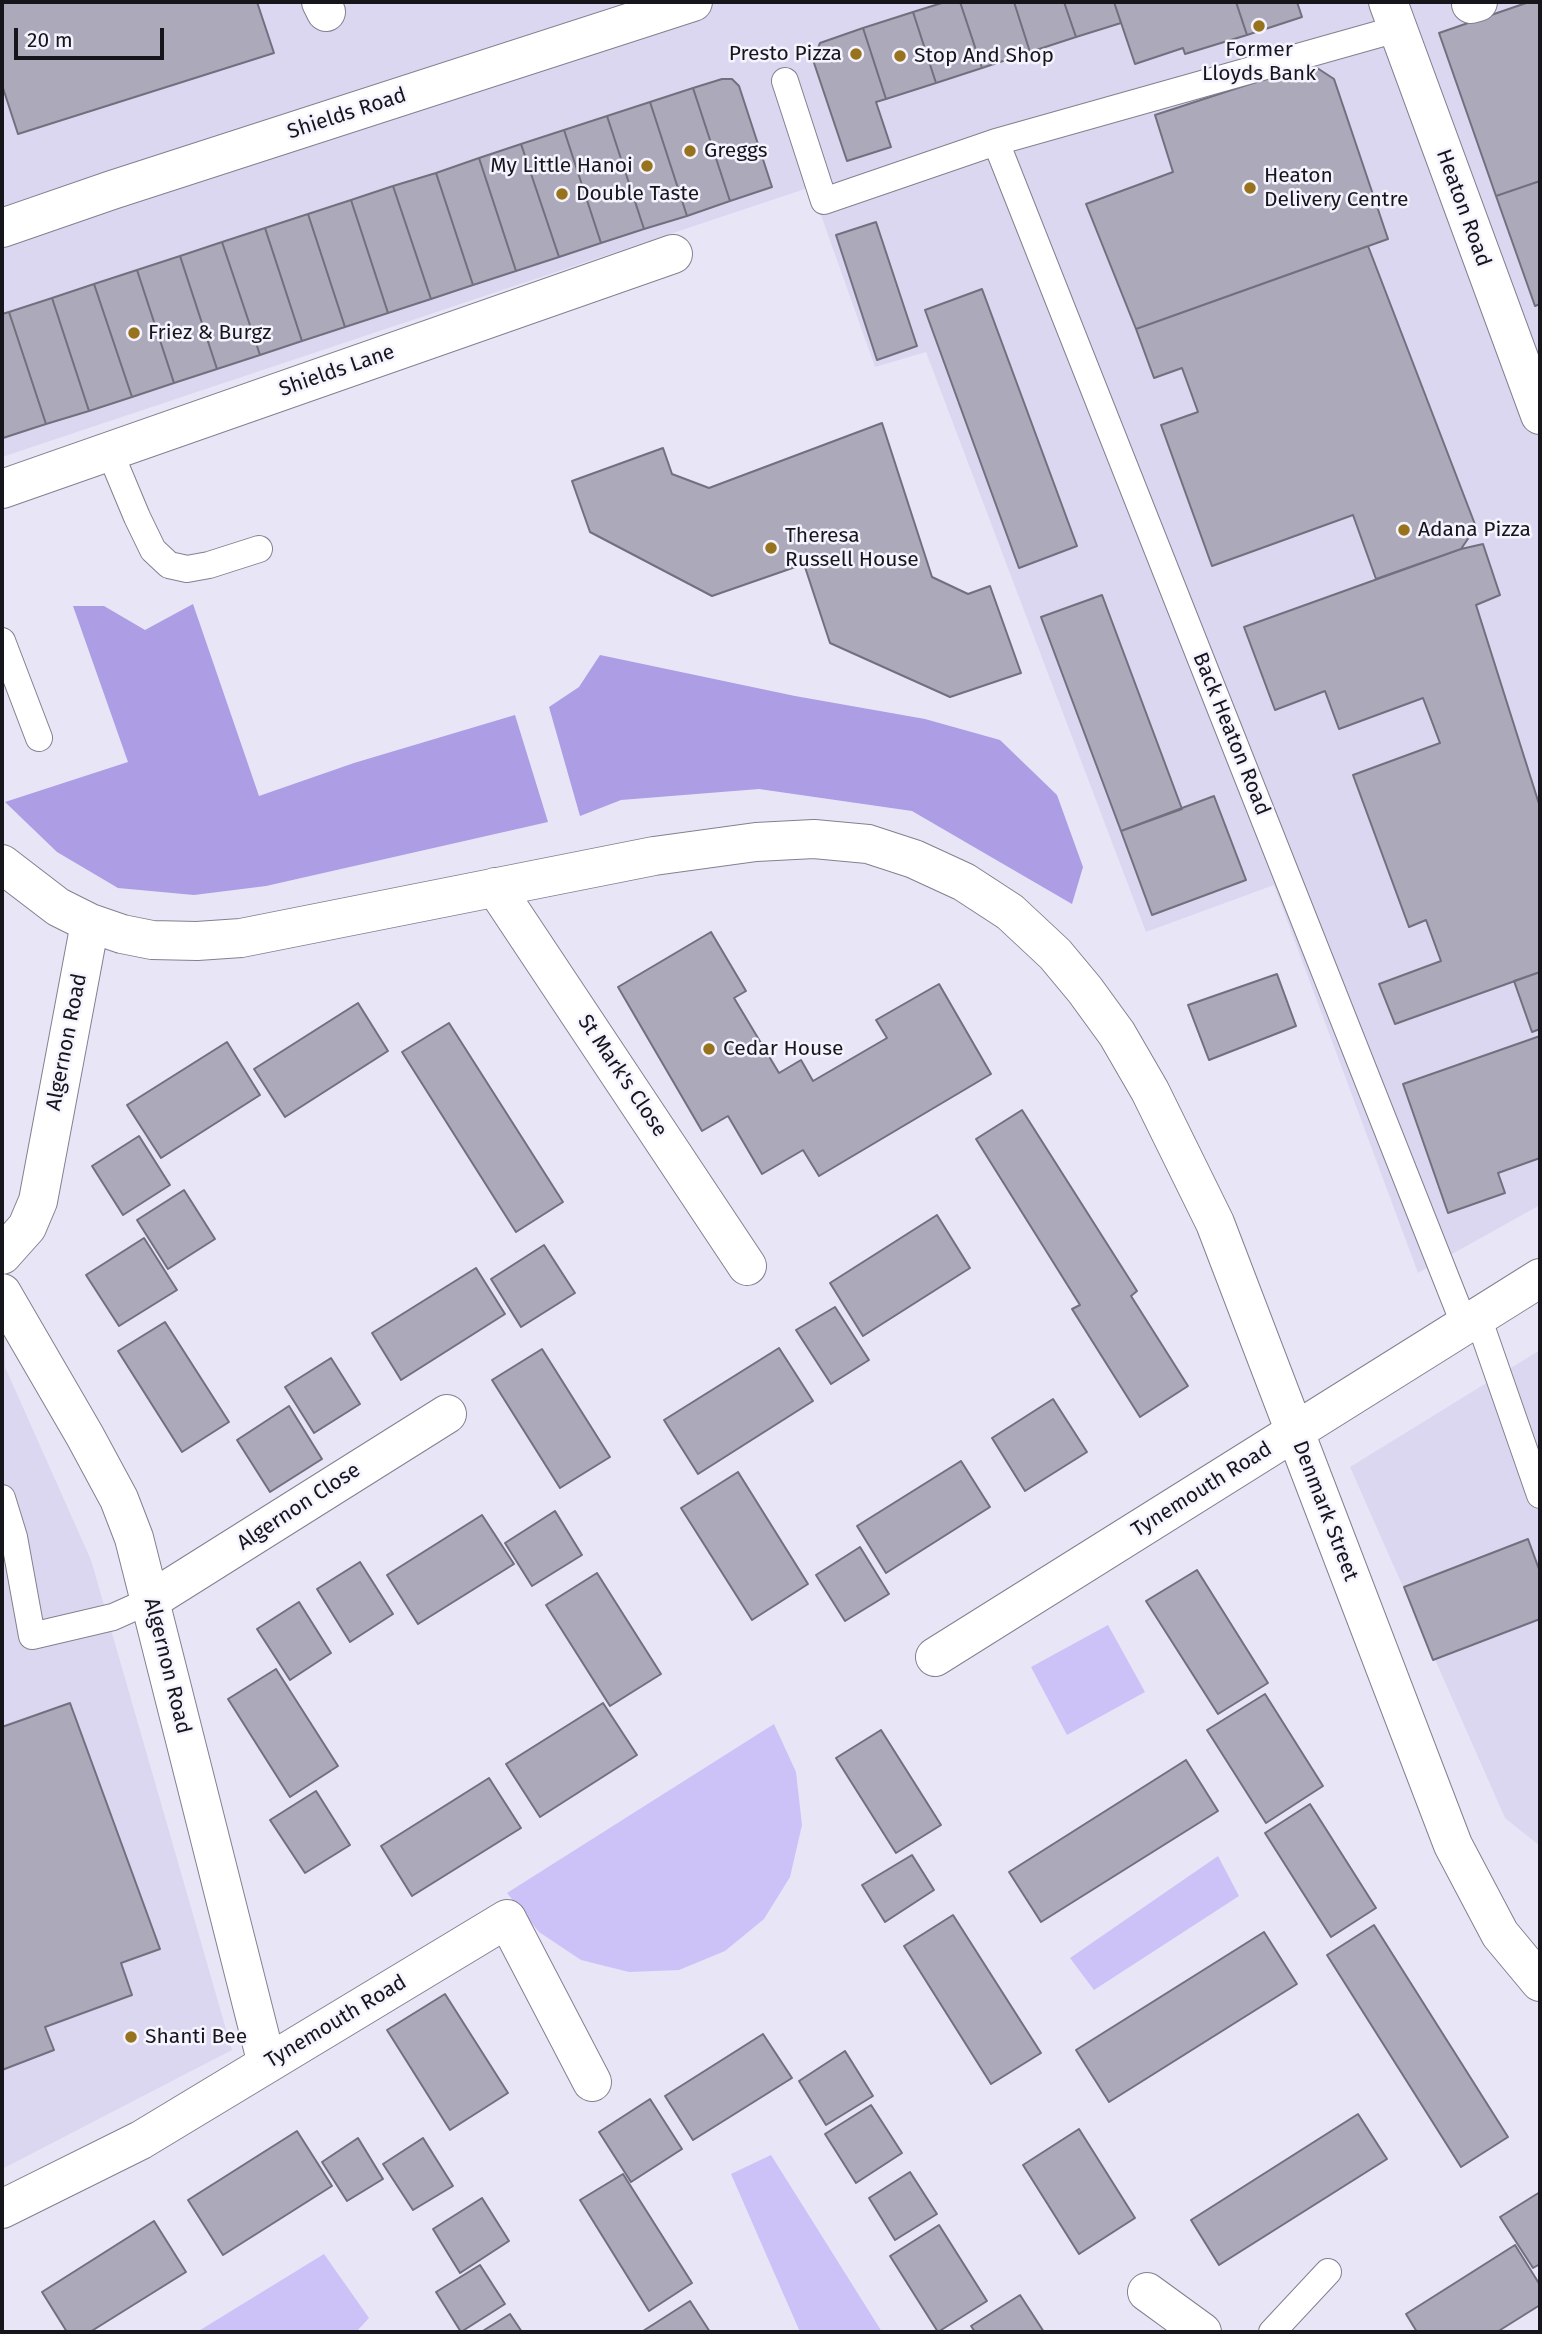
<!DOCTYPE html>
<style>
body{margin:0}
#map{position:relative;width:1542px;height:2334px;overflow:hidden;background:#e8e5f7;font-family:"Fira Sans",sans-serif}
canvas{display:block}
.frame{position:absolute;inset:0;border:4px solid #17151c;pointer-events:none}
.scale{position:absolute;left:14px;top:28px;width:150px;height:32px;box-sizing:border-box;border:4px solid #17151c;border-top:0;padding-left:9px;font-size:21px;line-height:24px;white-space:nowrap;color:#17151c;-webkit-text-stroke:5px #f5f3fe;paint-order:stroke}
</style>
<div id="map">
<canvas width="1542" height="2334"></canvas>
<div class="frame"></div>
<div class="scale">20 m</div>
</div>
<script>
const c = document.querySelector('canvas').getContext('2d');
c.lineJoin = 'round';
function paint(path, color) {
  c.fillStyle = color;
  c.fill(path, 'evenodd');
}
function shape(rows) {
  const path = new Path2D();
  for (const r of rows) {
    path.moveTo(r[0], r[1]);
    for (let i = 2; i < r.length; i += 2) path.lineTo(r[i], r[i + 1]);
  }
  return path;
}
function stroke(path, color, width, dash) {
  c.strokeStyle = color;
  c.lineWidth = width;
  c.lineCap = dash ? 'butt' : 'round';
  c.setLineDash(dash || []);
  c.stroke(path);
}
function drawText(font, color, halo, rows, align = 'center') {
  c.font = font + ' "Fira Sans",sans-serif';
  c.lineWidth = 5;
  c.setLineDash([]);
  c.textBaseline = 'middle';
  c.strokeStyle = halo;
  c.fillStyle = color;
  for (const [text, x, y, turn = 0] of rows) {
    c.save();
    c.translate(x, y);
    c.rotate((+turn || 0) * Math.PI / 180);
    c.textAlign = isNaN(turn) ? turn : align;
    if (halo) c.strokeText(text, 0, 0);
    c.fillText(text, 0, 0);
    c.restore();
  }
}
paint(shape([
 [2,2,1540,2,1540,1205,1418,1273,1274,885,1146,932,926,352,875,367,811,187,2,457],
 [2,1189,5,1367,91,1560,232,2050,2,2169],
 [1540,1350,1540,1846,1505,1818,1350,1467]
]), '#dbd7f0');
paint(shape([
 [1108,1625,1145,1692,1067,1735,1031,1667],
 [774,1724,796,1772,802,1825,790,1877,764,1919,725,1951,679,1970,629,1972,581,1960,539,1932,507,1893],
 [1218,1856,1239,1896,1094,1990,1070,1958],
 [771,2155,882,2332,800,2332,731,2174],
 [324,2254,369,2318,356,2332,197,2332]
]), '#ccc2f8');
paint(shape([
 [193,604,259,796,354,763,515,715,548,822,266,886,194,895,118,888,57,852,5,802,128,762,73,606,104,606,145,630],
 [600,655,795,696,925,719,1000,740,1057,795,1083,867,1072,904,912,811,759,789,621,800,580,816,549,707,579,687]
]), '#ac9de4');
const building = shape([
 [2,2,257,2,274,53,18,134,2,85,2,2],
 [945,2,960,2,982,68,936,83,913,12,945,2],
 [960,2,1014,2,1030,52,982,68,960,2],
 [1014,2,1064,2,1076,37,1030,52,1014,2],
 [1064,2,1114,2,1121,23,1076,37,1064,2],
 [1114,2,1236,2,1247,35,1185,54,1183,48,1135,64,1114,2],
 [1236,2,1297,2,1302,17,1247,35,1236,2],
 [1529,2,1540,2,1540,181,1496,196,1439,33,1529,2],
 [913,12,936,83,886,99,863,28,913,12],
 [863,28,886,99,876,102,891,147,847,161,813,60,820,43,863,28],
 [1311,64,1334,79,1388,239,1136,329,1086,204,1173,172,1155,115,1311,64],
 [722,79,732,79,739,86,772,187,730,201,693,88,722,79],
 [693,88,730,201,687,216,650,102,693,88],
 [650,102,687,216,644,229,607,116,650,102],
 [607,116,644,229,601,243,564,130,607,116],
 [564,130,601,243,559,257,521,144,564,130],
 [521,144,559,257,516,271,479,158,521,144],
 [479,158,516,271,473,285,436,173,479,158],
 [436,173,473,285,431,299,393,186,436,173],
 [1540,181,1540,304,1535,306,1496,196,1540,181],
 [393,186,431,299,388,313,351,200,393,186],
 [351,200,388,313,345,327,308,214,351,200],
 [308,214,345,327,302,341,265,228,308,214],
 [876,222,917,346,877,360,836,235,876,222],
 [265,228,302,341,260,355,222,242,265,228],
 [222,242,260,355,217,369,180,256,222,242],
 [1368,246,1476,527,1461,549,1376,579,1353,515,1212,566,1161,425,1198,412,1182,368,1154,378,1136,329,1368,246],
 [180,256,217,369,174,383,137,270,180,256],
 [137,270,174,383,132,397,94,284,137,270],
 [94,284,132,397,89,411,52,298,94,284],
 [982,289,1077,546,1019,568,925,310,982,289],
 [52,298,89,411,46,424,9,312,52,298],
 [9,312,46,424,3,438,2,314,9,312],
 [882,423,932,577,968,594,990,586,1021,673,950,697,830,643,804,564,712,596,590,532,572,481,663,448,672,474,709,488,882,423],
 [1483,544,1500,595,1476,605,1540,807,1540,972,1395,1024,1379,984,1441,961,1426,920,1409,927,1353,775,1440,743,1423,698,1339,729,1325,691,1275,710,1244,627,1461,549,1483,544],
 [1102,595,1182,809,1121,831,1041,617,1102,595],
 [1214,796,1246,880,1152,915,1121,831,1214,796],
 [711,932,746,991,734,998,779,1073,801,1060,813,1081,887,1038,876,1020,939,984,991,1074,819,1176,803,1150,762,1174,728,1116,702,1131,618,987,711,932],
 [1540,972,1540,1029,1532,1032,1514,981,1540,972],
 [1277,974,1296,1026,1209,1060,1188,1005,1277,974],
 [358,1003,388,1051,285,1117,254,1069,358,1003],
 [449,1023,563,1202,516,1232,402,1052,449,1023],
 [1540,1036,1540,1158,1498,1173,1505,1193,1448,1213,1403,1084,1540,1036],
 [227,1042,260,1095,161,1158,127,1105,227,1042],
 [1022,1110,1137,1291,1131,1296,1188,1386,1140,1417,1072,1309,1080,1305,976,1139,1022,1110],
 [139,1136,170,1185,123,1215,92,1166,139,1136],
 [184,1190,215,1239,168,1269,137,1220,184,1190],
 [937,1215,970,1268,863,1336,830,1283,937,1215],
 [144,1238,177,1290,119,1326,86,1275,144,1238],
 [544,1245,575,1293,521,1327,491,1279,544,1245],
 [476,1268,505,1314,401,1380,372,1333,476,1268],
 [835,1307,869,1360,831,1384,796,1330,835,1307],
 [165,1322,229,1422,182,1452,118,1351,165,1322],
 [779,1348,813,1401,698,1474,664,1420,779,1348],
 [542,1349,610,1457,560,1488,492,1380,542,1349],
 [331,1358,360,1404,314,1433,285,1387,331,1358],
 [1053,1399,1087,1452,1025,1491,992,1438,1053,1399],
 [289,1406,322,1459,270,1492,237,1440,289,1406],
 [961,1461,990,1507,886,1573,857,1526,961,1461],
 [738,1472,808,1584,752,1620,681,1508,738,1472],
 [555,1511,582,1555,532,1586,505,1543,555,1511],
 [482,1515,514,1564,418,1624,387,1575,482,1515],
 [1528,1539,1540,1572,1540,1619,1433,1660,1404,1587,1528,1539],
 [860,1547,889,1594,845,1621,816,1575,860,1547],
 [360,1562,393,1614,350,1642,317,1589,360,1562],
 [1197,1570,1268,1683,1218,1714,1146,1601,1197,1570],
 [597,1573,661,1674,610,1706,546,1605,597,1573],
 [299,1602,331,1653,290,1680,257,1629,299,1602],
 [276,1669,338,1766,290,1797,228,1699,276,1669],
 [1265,1694,1323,1786,1266,1823,1207,1730,1265,1694],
 [70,1703,160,1949,121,1963,132,1995,45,2027,54,2050,2,2070,2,1727,70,1703],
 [603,1703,637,1755,540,1817,506,1764,603,1703],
 [881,1730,941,1825,896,1853,836,1758,881,1730],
 [1186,1760,1218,1811,1041,1922,1009,1872,1186,1760],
 [489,1778,521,1828,412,1896,381,1846,489,1778],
 [316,1791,350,1845,305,1873,270,1820,316,1791],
 [1310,1804,1376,1908,1331,1937,1265,1833,1310,1804],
 [912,1855,934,1890,885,1922,862,1885,912,1855],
 [953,1915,1041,2053,991,2084,904,1946,953,1915],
 [1374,1925,1508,2137,1461,2167,1327,1955,1374,1925],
 [1264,1932,1297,1984,1109,2102,1076,2050,1264,1932],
 [445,1994,508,2093,450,2130,387,2030,445,1994],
 [763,2034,792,2078,693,2140,665,2096,763,2034],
 [845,2051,873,2096,826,2125,799,2081,845,2051],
 [650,2099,682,2149,631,2182,599,2132,650,2099],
 [871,2105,902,2153,856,2183,825,2134,871,2105],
 [1358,2114,1387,2159,1219,2265,1191,2220,1358,2114],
 [1079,2129,1135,2218,1079,2254,1023,2165,1079,2129],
 [297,2131,332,2186,223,2255,188,2200,297,2131],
 [358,2138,383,2179,347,2201,322,2162,358,2138],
 [423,2138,453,2186,413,2210,383,2164,423,2138],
 [910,2172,937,2214,895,2240,869,2198,910,2172],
 [623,2174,692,2283,649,2311,580,2200,623,2174],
 [1540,2192,1540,2264,1533,2268,1500,2217,1540,2192],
 [482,2198,509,2241,460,2273,433,2229,482,2198],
 [154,2221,186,2272,90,2332,67,2332,42,2292,154,2221],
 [939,2225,987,2301,938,2332,890,2256,939,2225],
 [1515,2245,1540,2285,1540,2305,1497,2332,1417,2332,1406,2314,1515,2245],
 [480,2265,505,2304,461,2332,436,2292,480,2265],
 [1020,2295,1044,2332,975,2332,971,2326,1020,2295],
 [690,2301,710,2332,644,2332,643,2331,690,2301],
 [510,2314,522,2332,481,2332,510,2314]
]);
paint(building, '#aca9ba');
stroke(building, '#726f7f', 2);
const lane = shape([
 [785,81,824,201,996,142,1397,29],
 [996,142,1465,1326],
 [109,450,137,517,153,550,169,565,187,569,209,565,259,549],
 [2,641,39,738],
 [1478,1317,1540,1495],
 [2,1498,14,1537,32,1636,113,1617,151,1600],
 [1272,2332,1328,2272]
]);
const street = shape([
 [321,2,326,12],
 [1471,4,1478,2],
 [2,489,673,254],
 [2,864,58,907,90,923,122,934,152,940,197,941,241,938,654,856,756,842,814,839,868,844,914,859,964,882,1010,912,1055,954,1085,990,1117,1034,1150,1091,1215,1223,1453,1845,1500,1934,1540,1982],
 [495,887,747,1266],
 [2,1255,27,1227,38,1201,90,923],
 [2,1293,85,1436,119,1499,134,1538,267,2064],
 [151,1600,447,1414],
 [935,1657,1540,1278],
 [2,2209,141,2140,507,1919,592,2082],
 [1147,2292,1202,2332]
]);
const secondary = shape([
 [1388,2,1540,415],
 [2,228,112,190,693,2]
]);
stroke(lane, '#838090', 28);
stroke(street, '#838090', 40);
stroke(secondary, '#838090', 40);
stroke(lane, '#fff', 26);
stroke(street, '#fff', 38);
stroke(secondary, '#fff', 38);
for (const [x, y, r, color] of [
 [1259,26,7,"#98731d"],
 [856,54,7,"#98731d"],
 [900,56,7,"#98731d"],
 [690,151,7,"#98731d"],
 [647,166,7,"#98731d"],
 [1250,188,7,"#98731d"],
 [562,194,7,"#98731d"],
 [134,333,7,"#98731d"],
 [1404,530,7,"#98731d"],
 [771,548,7,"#98731d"],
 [709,1049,7,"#98731d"],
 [131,2037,7,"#98731d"]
]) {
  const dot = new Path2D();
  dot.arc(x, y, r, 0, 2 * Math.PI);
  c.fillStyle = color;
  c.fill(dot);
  stroke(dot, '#f5f3fe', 2.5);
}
drawText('21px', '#17151c', '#f5f3fe', [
 ["Former",1259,50,"center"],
 ["Lloyds Bank",1259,74,"center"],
 ["Presto Pizza",842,54,"right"],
 ["Stop And Shop",914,56],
 ["Greggs",704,151],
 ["My Little Hanoi",633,166,"right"],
 ["Heaton",1264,176],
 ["Delivery Centre",1264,200],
 ["Double Taste",576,194],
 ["Friez & Burgz",148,333],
 ["Adana Pizza",1418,530],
 ["Theresa",785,536],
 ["Russell House",785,560],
 ["Cedar House",723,1049],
 ["Shanti Bee",145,2037]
], 'left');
drawText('21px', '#17151c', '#f5f3fe', [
 ["Shields Road",347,114,-18],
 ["Heaton Road",1463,208,70],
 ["Shields Lane",337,371,-19],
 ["Back Heaton Road",1231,734,68],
 ["Algernon Road",67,1042,-79],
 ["St Mark's Close",622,1076,56],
 ["Tynemouth Road",1202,1490,-32],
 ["Algernon Close",299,1507,-33],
 ["Denmark Street",1325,1511,69],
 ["Algernon Road",167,1666,76],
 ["Tynemouth Road",336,2022,-31]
]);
</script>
